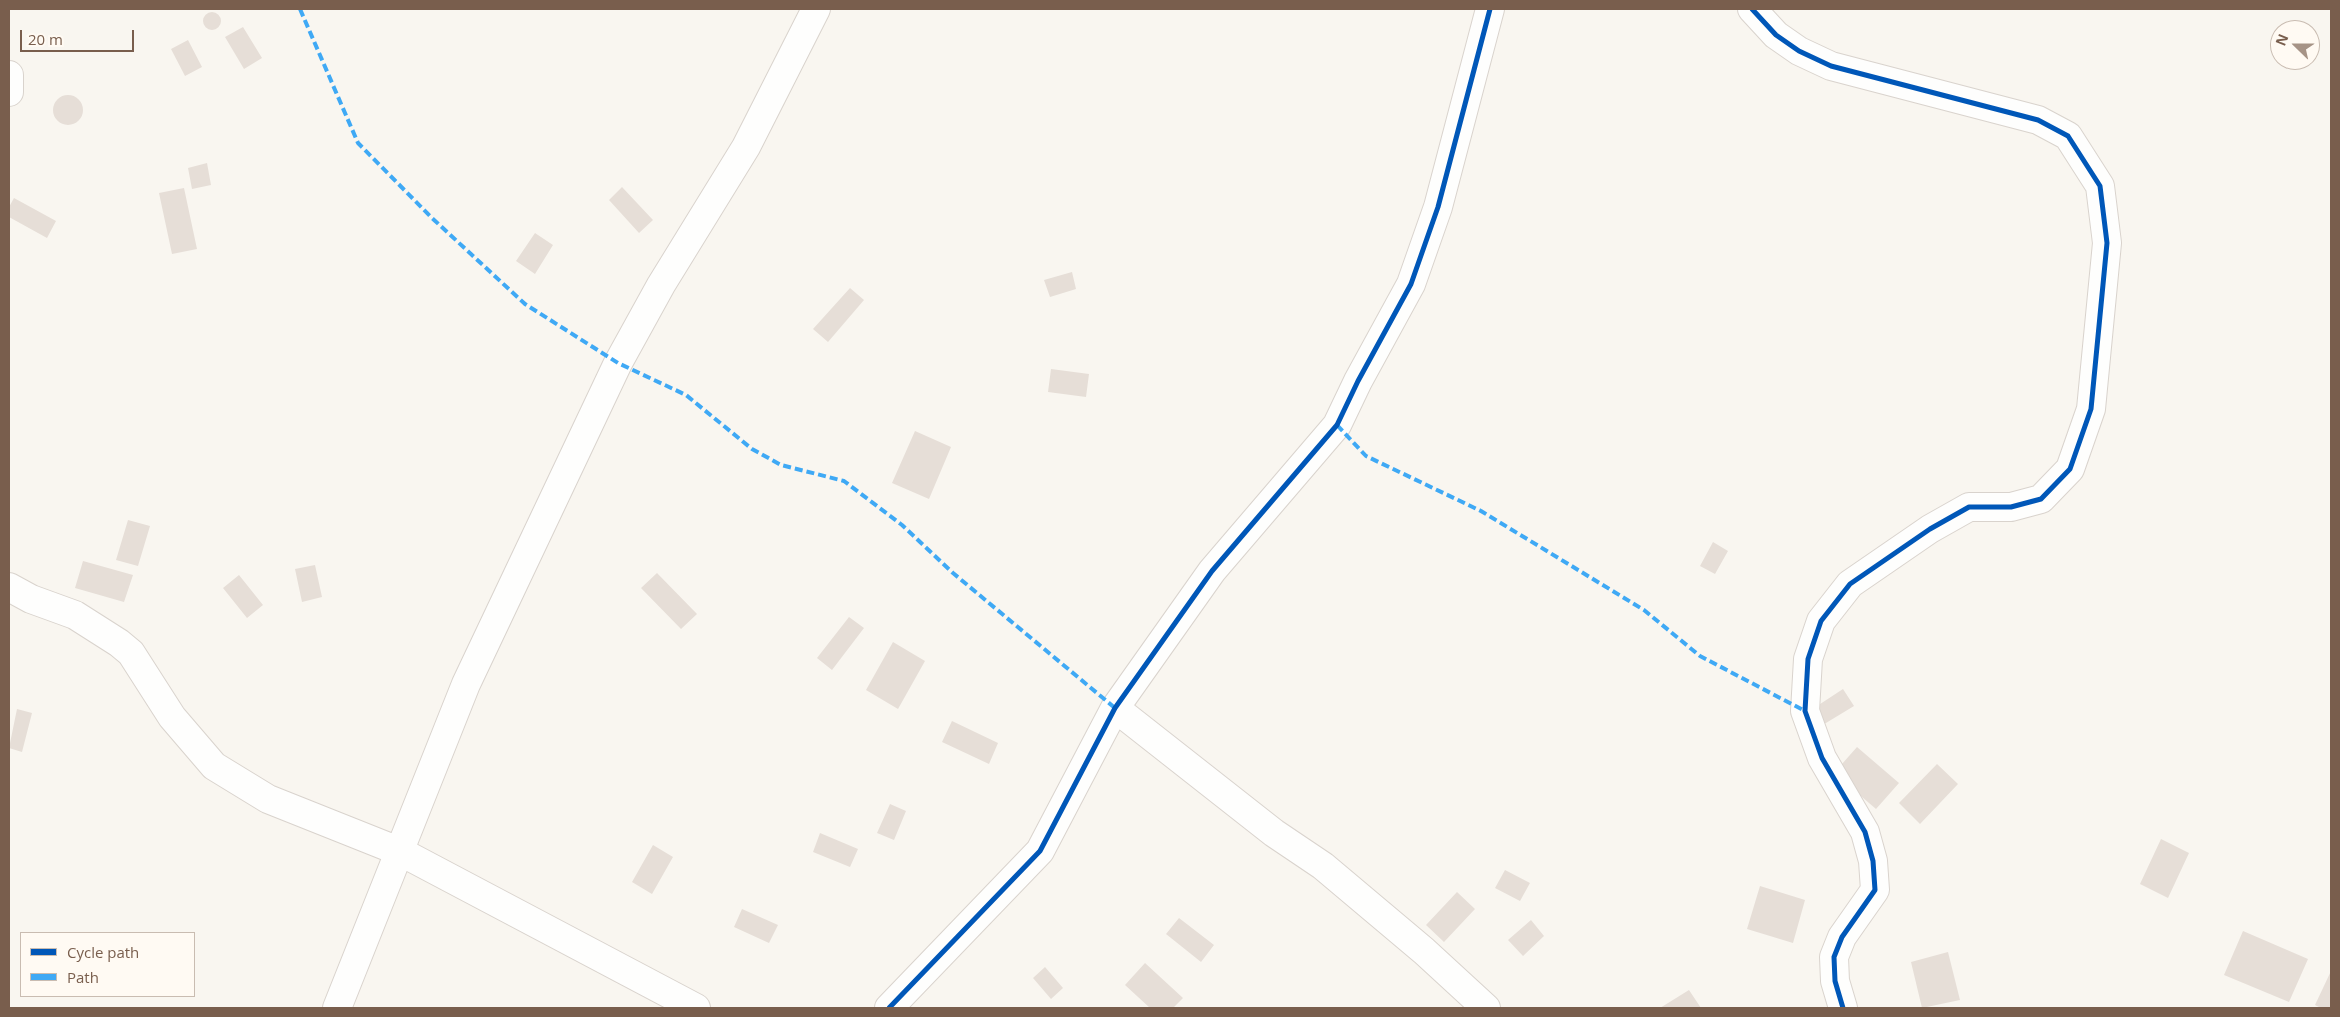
<!DOCTYPE html>
<style>
body{margin:0}
#map{position:relative;width:2340px;height:1017px;overflow:hidden;background:#f9f6f0;font-family:"Open Sans",sans-serif}
canvas{display:block}
.frame{position:absolute;inset:0;border:10px solid #795e4d;pointer-events:none}
.legend{position:absolute;left:20px;top:932px;width:175px;height:65px;box-sizing:border-box;background:#fffaf3;border:1px solid #c9bcb1;margin:0;padding:6px 9px;list-style:none;font-size:15px;color:#795e4d}
.legend li{display:flex;align-items:center;gap:10px;height:25px}
.legend b{width:25px;border:1px solid #c9bcb1}
.north{position:absolute;left:2270px;top:20px;width:50px;height:50px;box-sizing:border-box;background:#fffaf3;border:1px solid #c9bcb1;border-radius:50%;rotate:292deg;font-size:14px;font-weight:700;line-height:20px;text-align:center;color:#795e4d}
.north::after{content:'';display:block;margin:auto;width:18px;height:22px;background:#a69386;clip-path:polygon(50% 0,100% 100%,50% 72%,0 100%)}
.scale{position:absolute;left:20px;top:30px;width:114px;height:22px;box-sizing:border-box;border:2px solid #795e4d;border-top:0;padding-left:6px;font-size:15px;line-height:18px;white-space:nowrap;color:#795e4d;-webkit-text-stroke:4px #fffaf3;paint-order:stroke}
</style>
<div id="map">
<canvas width="2340" height="1017"></canvas>
<div class="frame"></div>
<ul class="legend">
<li><b style="height:6px;background:#0057b8"></b>Cycle path</li>
<li><b style="height:6px;background:#3fa9f5"></b>Path</li>
</ul>
<div class="north">N</div>
<div class="scale">20 m</div>
</div>
<script>
const c = document.querySelector('canvas').getContext('2d');
c.lineJoin = 'round';
function paint(path, color) {
  c.fillStyle = color;
  c.fill(path, 'evenodd');
}
function shape(rows) {
  const path = new Path2D();
  for (const r of rows) {
    if (r.length === 3) {
      path.moveTo(r[0] + r[2], r[1]);
      path.arc(r[0], r[1], r[2], 0, 2 * Math.PI);
      continue;
    }
    path.moveTo(r[0], r[1]);
    for (let i = 2; i < r.length; i += 2) path.lineTo(r[i], r[i + 1]);
  }
  return path;
}
function stroke(path, color, width, dash) {
  c.strokeStyle = color;
  c.lineWidth = width;
  c.lineCap = dash ? 'butt' : 'round';
  c.setLineDash(dash || []);
  c.stroke(path);
}
paint(shape([
 [212,21,9],
 [243,27,262,58,244,69,225,37],
 [188,40,202,67,185,76,171,49],
 [68,110,15],
 [207,163,211,185,192,189,188,168],
 [622,187,653,220,639,233,609,200],
 [184,188,197,249,172,254,159,193],
 [14,198,56,221,47,238,9,217,9,207],
 [535,233,553,245,535,274,516,261],
 [1072,272,1076,289,1050,297,1044,280],
 [850,288,864,300,828,342,813,329],
 [1051,369,1089,374,1086,397,1048,392],
 [915,431,951,447,929,499,892,483],
 [128,520,150,526,138,566,116,560],
 [1713,542,1728,551,1715,574,1700,566],
 [83,561,133,575,124,602,75,588],
 [315,565,322,597,302,602,295,569],
 [657,573,697,614,681,629,641,588],
 [239,575,263,605,247,618,223,588],
 [849,617,864,628,832,670,817,658],
 [893,642,925,661,898,709,866,690],
 [1843,689,1854,706,1821,726,1811,710],
 [17,709,32,713,22,752,9,748],
 [952,721,998,743,989,764,942,742],
 [1857,747,1899,783,1876,809,1834,773],
 [1937,764,1958,784,1920,824,1899,803],
 [890,804,906,811,894,840,877,833],
 [820,833,858,849,850,867,813,852],
 [2161,839,2189,853,2168,898,2140,884],
 [653,845,673,857,652,894,632,882],
 [1505,870,1530,883,1520,901,1495,888],
 [1760,886,1805,900,1793,943,1747,929],
 [1457,892,1475,909,1444,942,1426,925],
 [742,909,778,925,769,943,734,927],
 [1179,918,1214,945,1201,962,1166,934],
 [1531,920,1544,936,1523,956,1508,940],
 [2243,931,2308,959,2289,1002,2224,975],
 [1948,952,1960,1000,1922,1008,1911,962],
 [1145,963,1183,998,1173,1008,1150,1008,1125,985],
 [1045,967,1063,988,1051,999,1033,978],
 [2331,971,2331,1008,2321,1008,2315,1005],
 [1689,990,1701,1008,1660,1008]
]), '#e6ded7');
const minor = shape([
 [1752,9,1776,35,1799,51,1831,66,2038,120,2068,136,2100,186,2107,243,2091,409,2070,469,2041,499,2011,507,1969,507,1930,529,1850,584,1821,621,1808,659,1805,711,1822,758,1865,832,1873,861,1875,890,1842,937,1834,957,1835,981,1843,1008],
 [9,75,9,92],
 [9,587,31,599,75,615,119,643,131,653,172,717,214,766,268,799,401,852,696,1008],
 [1115,708,1274,833,1323,866,1424,951,1486,1008],
 [337,1008,466,684,618,363,661,285,746,147,816,9],
 [889,1008,1040,851,1115,708,1212,571,1337,425,1358,381,1411,284,1438,207,1490,9]
]);
stroke(minor, '#d9d3cd', 30);
stroke(minor, '#fefefd', 28);
stroke(shape([
 [300,9,358,143,432,218,525,304,618,363,686,395,752,449,781,465,844,481,902,525,953,573,1115,708],
 [1337,425,1366,456,1481,511,1644,610,1700,656,1805,711]
]), '#3fa9f5', 4, [8, 4]);
stroke(shape([
 [1752,9,1776,35,1799,51,1831,66,2038,120,2068,136,2100,186,2107,243,2091,409,2070,469,2041,499,2011,507,1969,507,1930,529,1850,584,1821,621,1808,659,1805,711,1822,758,1865,832,1873,861,1875,890,1842,937,1834,957,1835,981,1843,1008],
 [889,1008,1040,851,1115,708,1212,571,1337,425,1358,381,1411,284,1438,207,1490,9]
]), '#0057b8', 5);
</script>
